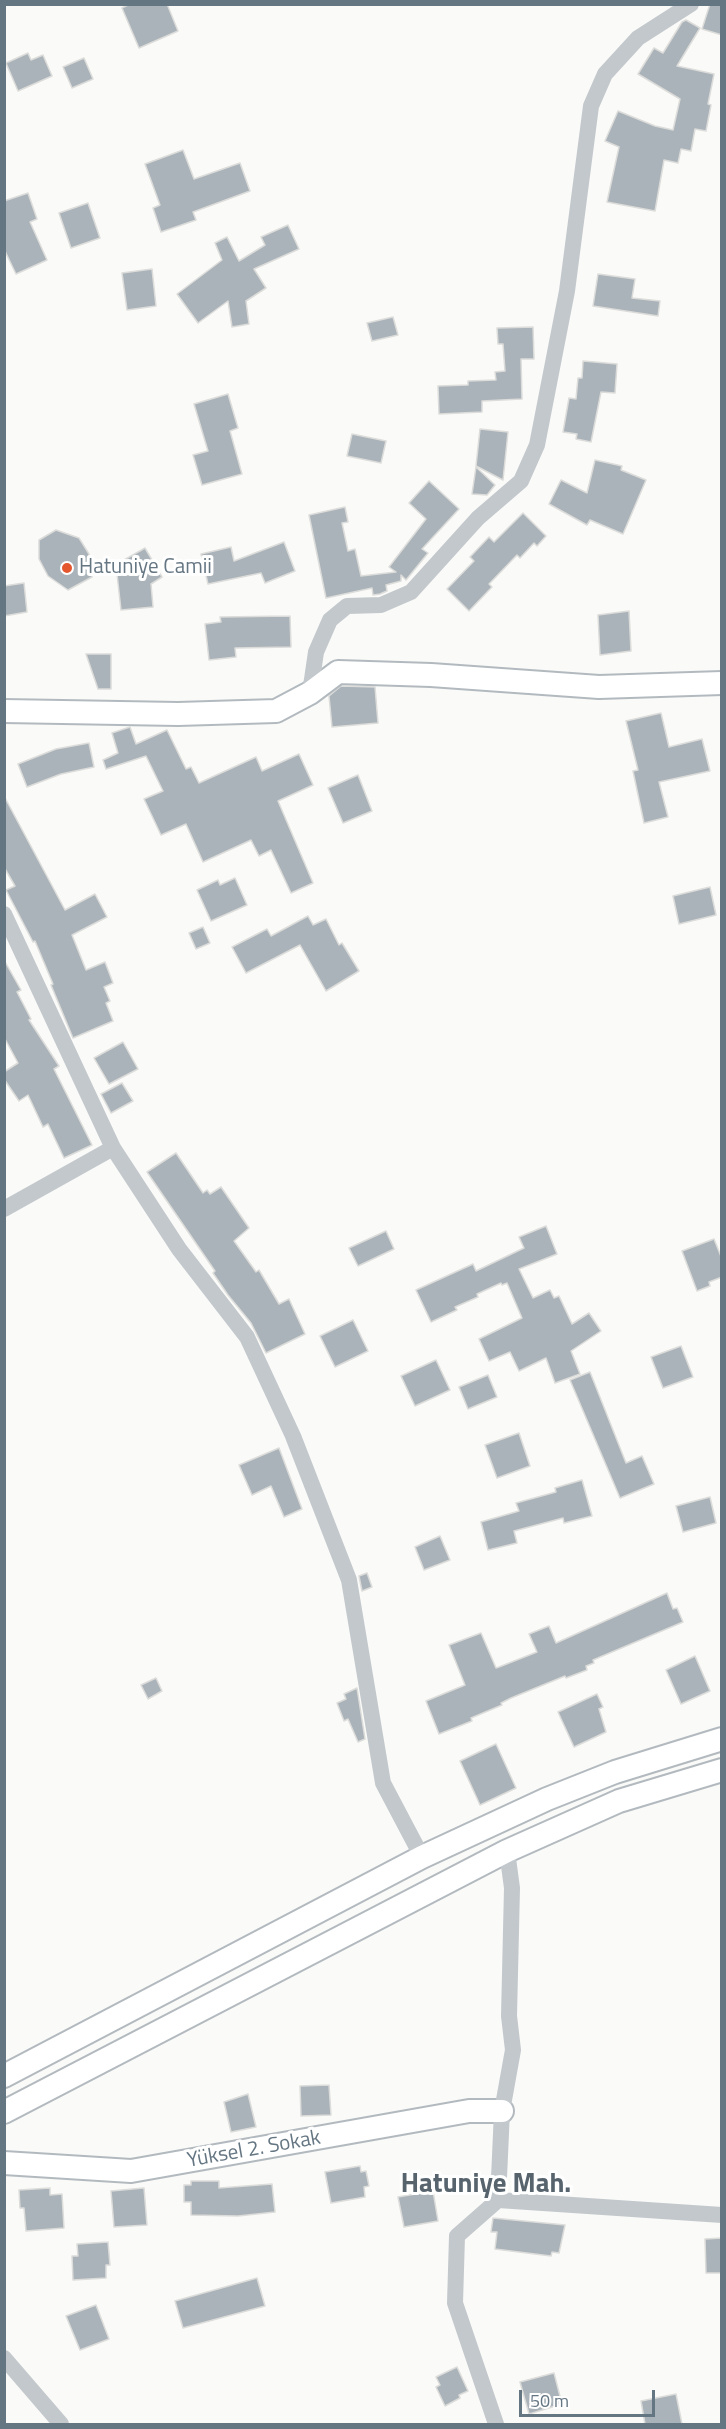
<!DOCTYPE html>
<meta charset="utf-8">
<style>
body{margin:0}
#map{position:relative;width:726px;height:2429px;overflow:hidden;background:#fafaf8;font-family:"Titillium Web",sans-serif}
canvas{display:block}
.frame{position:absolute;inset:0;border:6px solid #657683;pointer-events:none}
.scale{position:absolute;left:519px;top:2390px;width:136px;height:27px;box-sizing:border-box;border:3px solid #657683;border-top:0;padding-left:8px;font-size:18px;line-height:21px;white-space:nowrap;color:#657683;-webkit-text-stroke:4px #fff;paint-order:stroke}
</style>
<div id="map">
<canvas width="726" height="2429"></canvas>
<div class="frame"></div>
<div class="scale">50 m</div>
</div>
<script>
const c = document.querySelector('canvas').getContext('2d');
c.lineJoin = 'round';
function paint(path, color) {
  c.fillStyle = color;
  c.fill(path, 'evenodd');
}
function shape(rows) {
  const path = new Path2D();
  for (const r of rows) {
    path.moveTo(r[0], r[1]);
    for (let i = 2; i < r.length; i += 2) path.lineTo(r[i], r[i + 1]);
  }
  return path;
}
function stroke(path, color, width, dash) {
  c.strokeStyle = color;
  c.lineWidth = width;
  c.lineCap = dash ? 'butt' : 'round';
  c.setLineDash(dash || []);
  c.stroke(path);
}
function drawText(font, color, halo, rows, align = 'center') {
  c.font = font + ' "Titillium Web",sans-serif';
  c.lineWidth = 6;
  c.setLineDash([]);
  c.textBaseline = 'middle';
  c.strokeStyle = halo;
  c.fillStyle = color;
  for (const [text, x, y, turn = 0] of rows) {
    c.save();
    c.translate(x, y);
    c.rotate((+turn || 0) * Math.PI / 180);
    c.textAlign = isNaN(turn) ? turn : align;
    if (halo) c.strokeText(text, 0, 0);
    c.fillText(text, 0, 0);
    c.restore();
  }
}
const building = shape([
 [130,4,167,4,178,31,139,48,122,8,130,4],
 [710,4,722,4,722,35,702,29,710,4],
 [686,20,700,28,677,66,714,74,708,104,711,105,706,131,695,129,691,151,681,149,678,163,664,160,655,211,607,202,619,147,605,141,618,111,655,126,673,130,680,99,638,74,654,48,663,53,682,22,686,20],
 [28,53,31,60,43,55,52,76,18,91,6,63,28,53],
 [84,58,93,79,72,88,63,67,84,58],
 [183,150,194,179,240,163,250,191,193,212,196,220,161,232,153,208,160,205,145,164,183,150],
 [28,193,37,219,30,222,47,260,16,274,4,249,4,201,28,193],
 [88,203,100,238,71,248,59,213,88,203],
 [288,225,299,249,254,269,266,288,246,301,249,324,232,327,228,301,198,323,177,294,222,260,215,243,227,237,239,261,265,245,261,237,288,225],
 [152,269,156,306,127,310,122,273,152,269],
 [598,274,635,279,632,298,660,301,658,316,593,306,598,274],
 [393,317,398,335,372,341,367,323,393,317],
 [533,327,534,359,521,359,522,399,482,401,482,412,439,414,438,386,468,385,468,381,496,380,495,372,505,371,503,344,498,344,497,328,533,327],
 [583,361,617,364,615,393,601,392,591,442,576,439,577,434,563,432,569,398,576,399,578,378,582,378,583,361],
 [228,394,238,428,230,431,242,474,202,485,193,455,208,451,194,404,228,394],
 [480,429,508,432,503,480,476,466,480,429],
 [352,434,386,441,381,463,347,456,352,434],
 [595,460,622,466,621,470,646,480,623,534,590,520,587,525,549,504,561,480,587,493,595,460],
 [476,467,495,485,487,495,472,494,476,467],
 [429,481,459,509,422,549,428,553,406,580,401,575,401,581,386,585,387,591,380,594,373,595,372,588,326,598,309,515,345,507,348,522,342,523,348,551,355,549,361,576,396,572,389,567,426,519,409,503,429,481],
 [523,513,546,536,537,546,534,543,520,558,517,555,489,584,492,587,469,611,447,589,474,561,470,557,489,537,494,542,523,513],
 [56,530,79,538,89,554,92,577,68,590,48,576,39,559,39,540,56,530],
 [284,542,295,571,265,583,261,573,208,584,201,554,231,547,234,561,284,542],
 [145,548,162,577,151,584,153,607,121,610,117,574,130,572,124,560,145,548],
 [24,583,27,612,4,616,4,586,24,583],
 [629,611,631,651,600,655,598,615,629,611],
 [290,616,291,647,235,648,236,657,209,660,205,624,221,622,220,617,290,616],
 [86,654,111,654,111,689,98,689,86,654],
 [341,686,375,687,378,723,332,727,329,696,341,686],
 [661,713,669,747,702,739,710,771,659,782,668,817,644,823,633,771,638,770,626,721,661,713],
 [130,727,136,744,167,730,186,769,191,767,199,783,256,757,262,771,299,754,313,785,278,801,313,883,291,893,271,850,259,856,251,840,203,862,186,824,161,835,144,799,163,791,146,756,106,769,103,760,118,753,112,733,130,727],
 [89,743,94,767,61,774,27,787,18,764,56,749,89,743],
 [358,775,372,811,343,823,328,788,358,775],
 [4,796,65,910,95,894,107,917,72,935,86,970,105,962,113,983,104,987,110,1001,106,1003,113,1021,73,1038,51,985,53,984,35,941,33,942,6,890,15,886,4,867,4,796],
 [235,878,247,905,211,921,197,890,218,880,220,885,235,878],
 [710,887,716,915,679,924,673,896,710,887],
 [308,916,313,925,326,919,339,945,342,943,359,971,326,991,300,945,246,973,232,947,267,929,271,936,308,916],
 [203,927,210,943,196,949,189,933,203,927],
 [4,960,21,990,17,992,31,1019,29,1020,59,1066,54,1069,92,1145,64,1158,48,1124,43,1127,28,1095,19,1101,4,1079,4,1072,18,1063,4,1037,4,960],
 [123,1042,138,1069,109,1084,94,1058,123,1042],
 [122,1083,133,1101,111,1113,101,1094,122,1083],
 [176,1153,203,1193,207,1190,210,1194,221,1187,249,1228,234,1241,256,1272,259,1270,279,1304,289,1299,305,1334,266,1353,251,1323,228,1295,213,1273,215,1271,147,1172,176,1153],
 [546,1226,557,1254,519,1269,533,1298,550,1290,554,1298,559,1296,572,1324,589,1313,601,1331,571,1351,580,1374,555,1383,546,1358,519,1371,510,1352,489,1361,479,1339,522,1318,507,1283,502,1285,501,1283,477,1294,478,1297,455,1307,457,1310,431,1322,416,1290,473,1264,476,1271,524,1248,519,1237,546,1226],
 [386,1231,394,1249,358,1266,349,1248,386,1231],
 [714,1239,722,1259,722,1277,709,1282,710,1286,697,1291,682,1251,714,1239],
 [353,1320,368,1351,335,1367,320,1336,353,1320],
 [681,1346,693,1377,663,1388,651,1357,681,1346],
 [436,1360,450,1390,415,1406,401,1376,436,1360],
 [590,1372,626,1463,642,1456,654,1484,620,1498,570,1380,590,1372],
 [488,1375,497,1397,468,1409,459,1387,488,1375],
 [519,1433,530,1466,497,1478,485,1445,519,1433],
 [279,1448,302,1509,284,1517,271,1486,252,1495,239,1465,279,1448],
 [582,1480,592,1516,564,1523,563,1518,514,1531,517,1543,488,1550,481,1522,519,1511,516,1503,556,1492,555,1488,582,1480],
 [710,1497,716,1523,683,1532,676,1506,710,1497],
 [440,1536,450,1560,424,1570,415,1547,440,1536],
 [367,1573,372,1587,362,1591,359,1576,367,1573],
 [667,1593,673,1609,677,1608,683,1622,593,1660,594,1663,586,1666,587,1670,566,1678,565,1676,511,1698,501,1703,502,1705,471,1718,472,1721,439,1734,426,1701,465,1685,449,1645,481,1633,496,1668,499,1667,537,1652,529,1634,549,1626,556,1643,667,1593],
 [695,1656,710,1691,681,1704,666,1670,695,1656],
 [156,1678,162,1691,148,1699,141,1685,156,1678],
 [357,1688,365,1739,358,1742,348,1719,344,1721,337,1703,346,1699,344,1694,357,1688],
 [597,1694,603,1707,599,1709,606,1732,574,1747,558,1712,597,1694],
 [496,1744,516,1788,480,1805,460,1761,496,1744],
 [329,2085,331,2115,301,2116,300,2086,329,2085],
 [248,2094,256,2127,231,2132,224,2102,248,2094],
 [360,2166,361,2172,366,2171,369,2186,364,2187,365,2197,331,2203,325,2172,360,2166],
 [191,2181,219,2181,219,2188,272,2184,275,2212,238,2216,191,2215,191,2202,184,2202,184,2185,191,2185,191,2181],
 [50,2188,50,2195,62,2194,64,2228,26,2231,24,2208,20,2208,19,2190,50,2188],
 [144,2188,147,2225,114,2227,111,2191,144,2188],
 [433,2191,438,2221,404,2227,398,2197,433,2191],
 [493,2218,565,2225,559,2253,552,2252,551,2256,495,2249,497,2232,491,2232,493,2218],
 [722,2238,722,2273,706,2273,705,2239,722,2238],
 [108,2242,110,2265,106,2265,106,2278,73,2280,72,2256,78,2256,77,2244,108,2242],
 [257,2278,265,2306,183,2328,175,2301,257,2278],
 [96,2305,109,2339,80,2350,66,2316,96,2305],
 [457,2367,468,2391,459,2395,460,2398,445,2406,436,2387,440,2385,436,2377,457,2367],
 [554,2373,562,2404,529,2414,520,2382,554,2373],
 [676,2394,682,2424,645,2424,641,2401,676,2394]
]);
paint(building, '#aab3b9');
stroke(building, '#dcdcda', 1.5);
const secondary = shape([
 [4,711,178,714,276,711,310,693,338,672,431,675,599,687,722,683],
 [4,2076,422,1857,547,1799,615,1772,722,1739],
 [4,2112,507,1851,619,1801,722,1770],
 [4,2163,131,2171,469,2111,502,2111]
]);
stroke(secondary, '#b3babf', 26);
stroke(shape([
 [310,693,316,652,330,620,347,606,381,605,411,592,478,518,521,481,537,445,567,291,591,106,605,74,638,38,691,4],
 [4,914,113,1148,179,1249,247,1337,293,1436,349,1580,383,1783,422,1857],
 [4,1209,113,1148],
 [498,2200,722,2215],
 [4,2358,61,2424],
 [496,2424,455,2303,457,2236,498,2200,502,2111,513,2050,509,2016,512,1888,507,1851]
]), '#c3c8cc', 16);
stroke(secondary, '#fff', 22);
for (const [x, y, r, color] of [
 [67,568,6,"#e4572e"]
]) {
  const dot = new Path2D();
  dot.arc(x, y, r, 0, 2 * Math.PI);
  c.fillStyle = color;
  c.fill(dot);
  stroke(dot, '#fff', 2);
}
drawText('21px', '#657683', '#fff', [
 ["Hatuniye Camii",79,568]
], 'left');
drawText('21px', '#657683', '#fff', [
 ["Yüksel 2. Sokak",254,2150,-10]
]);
drawText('bold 27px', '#57646e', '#fff', [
 ["Hatuniye Mah.",486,2185]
]);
</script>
